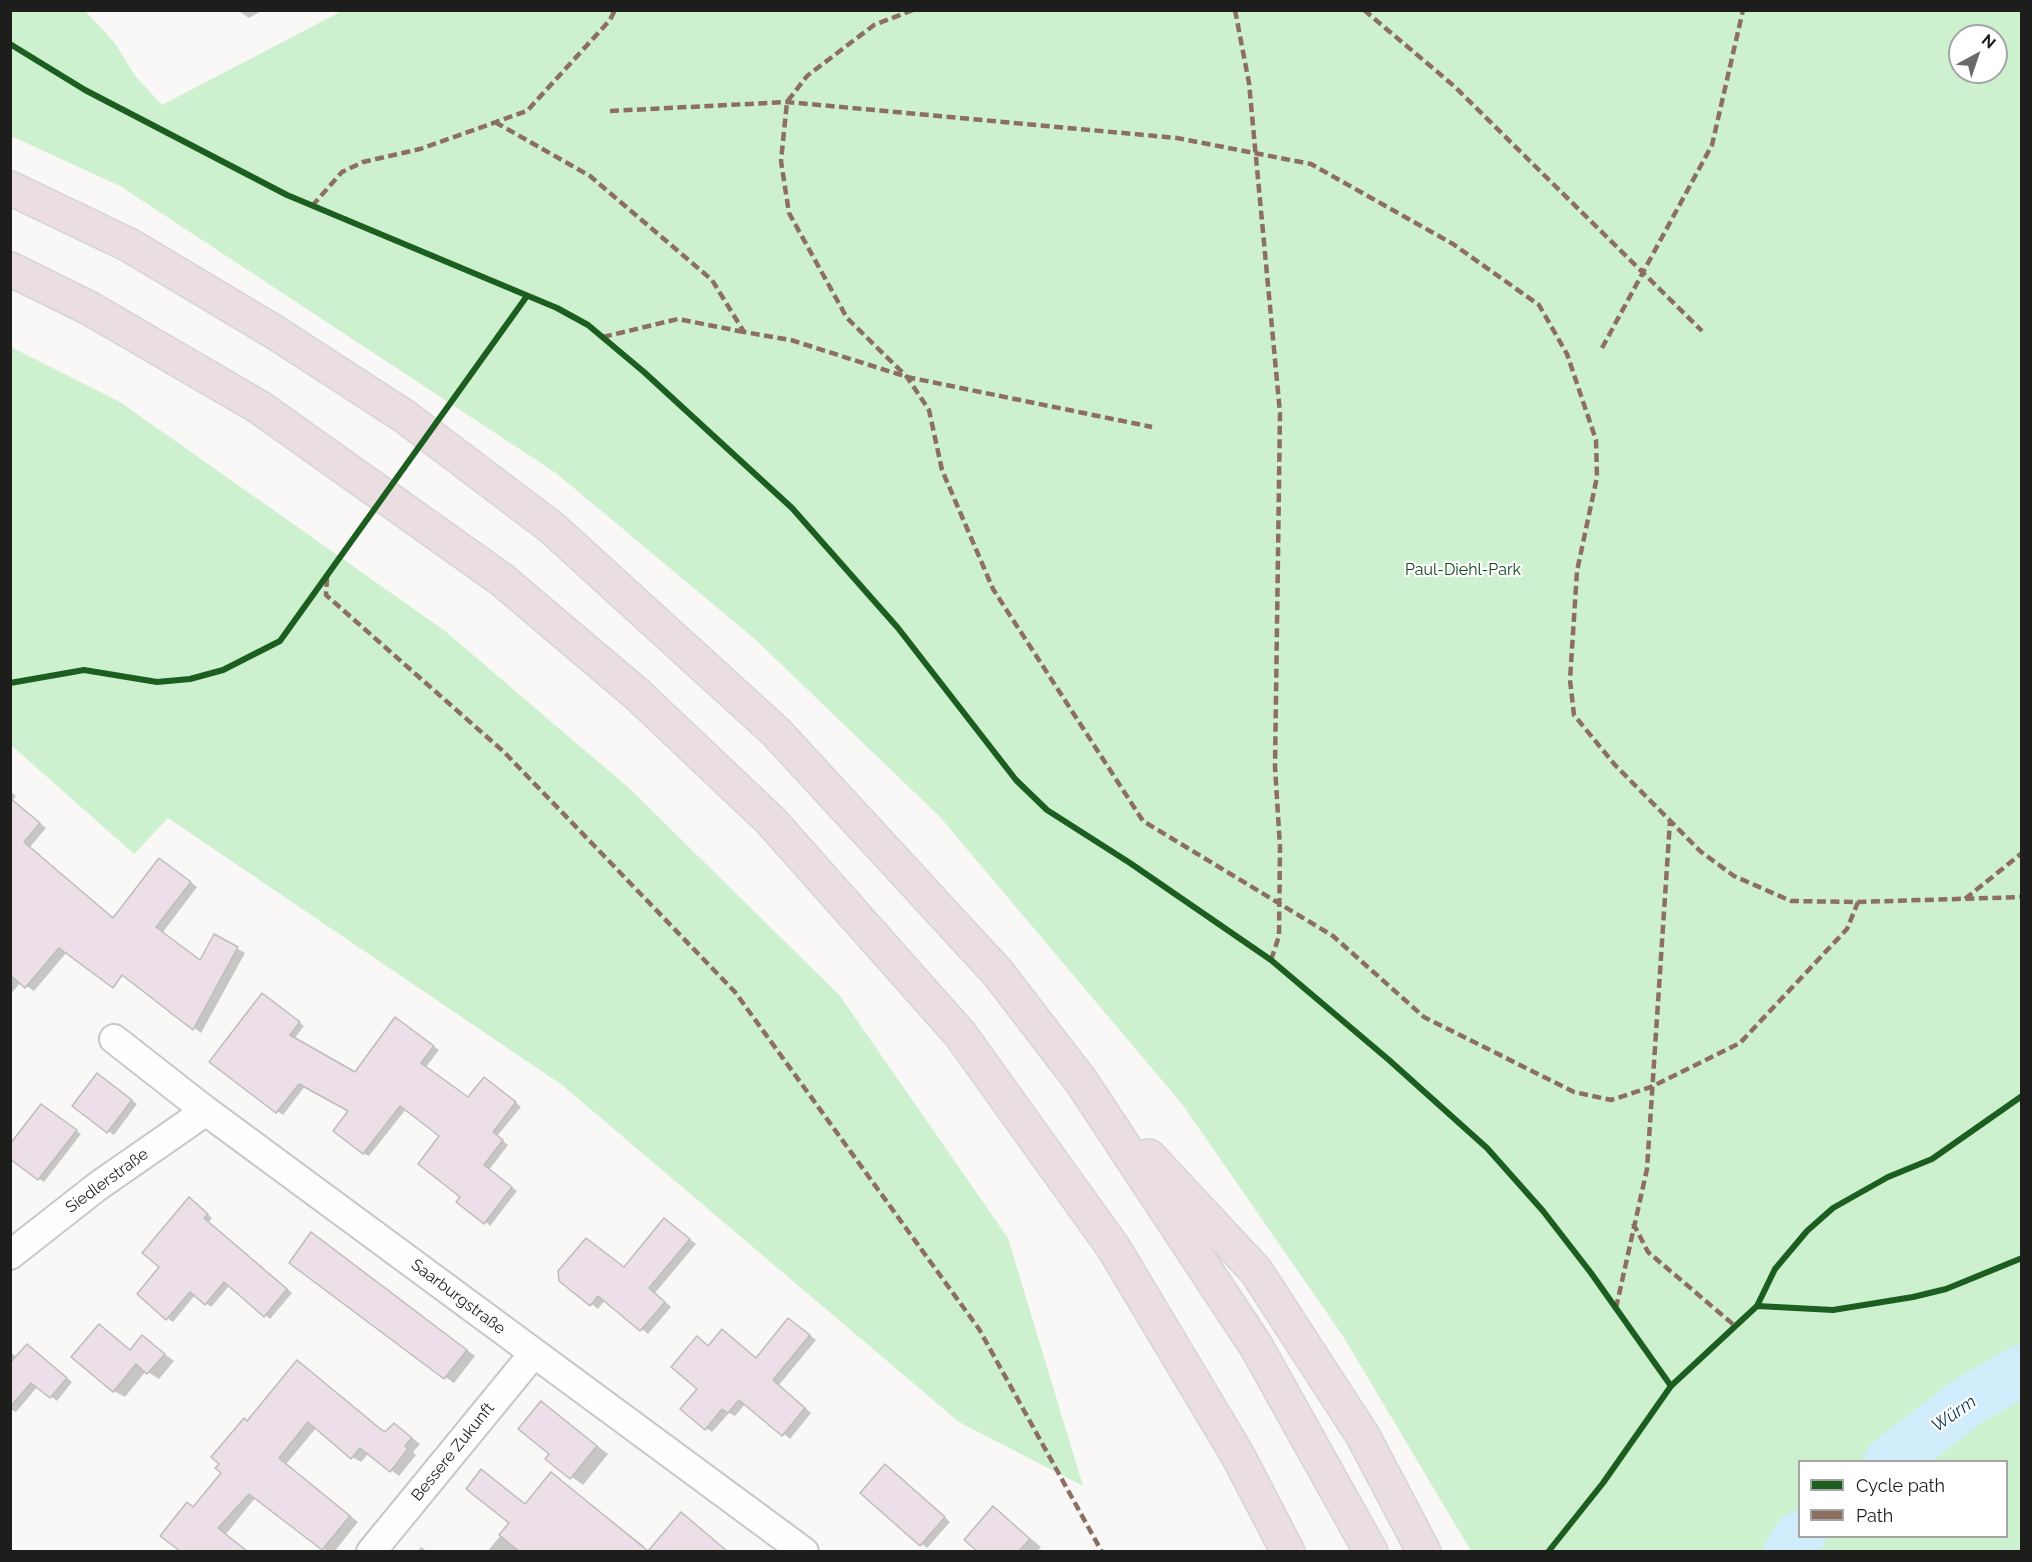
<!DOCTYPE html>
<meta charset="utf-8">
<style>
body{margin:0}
#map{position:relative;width:2032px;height:1562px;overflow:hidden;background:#f9f8f6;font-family:Raleway,sans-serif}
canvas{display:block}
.frame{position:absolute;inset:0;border:12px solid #1d1d1c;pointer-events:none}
.legend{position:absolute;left:1798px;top:1460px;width:210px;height:78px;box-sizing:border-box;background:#fff;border:2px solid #a5a5a4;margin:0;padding:8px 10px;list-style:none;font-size:18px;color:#1d1d1c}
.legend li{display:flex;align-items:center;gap:12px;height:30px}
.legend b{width:30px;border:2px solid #a5a5a4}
.north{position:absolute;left:1948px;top:24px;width:60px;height:60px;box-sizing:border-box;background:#fff;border:2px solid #a5a5a4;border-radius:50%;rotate:40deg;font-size:16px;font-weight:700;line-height:24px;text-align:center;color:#1d1d1c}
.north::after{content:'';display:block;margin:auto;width:21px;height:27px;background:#6a6a68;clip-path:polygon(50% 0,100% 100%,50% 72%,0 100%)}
</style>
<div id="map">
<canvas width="2032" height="1562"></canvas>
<div class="frame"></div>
<ul class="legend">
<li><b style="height:8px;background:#1b5e20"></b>Cycle path</li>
<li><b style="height:8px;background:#8d6e63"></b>Path</li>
</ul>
<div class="north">N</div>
</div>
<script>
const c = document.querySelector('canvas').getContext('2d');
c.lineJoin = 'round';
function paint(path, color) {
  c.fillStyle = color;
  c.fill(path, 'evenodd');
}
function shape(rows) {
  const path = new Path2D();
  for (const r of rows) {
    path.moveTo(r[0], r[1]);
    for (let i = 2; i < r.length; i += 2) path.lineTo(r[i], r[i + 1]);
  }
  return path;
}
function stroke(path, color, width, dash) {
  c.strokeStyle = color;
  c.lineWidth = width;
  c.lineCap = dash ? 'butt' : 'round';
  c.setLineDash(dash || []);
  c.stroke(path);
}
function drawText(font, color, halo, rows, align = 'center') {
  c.font = font + ' Raleway,sans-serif';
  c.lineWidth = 4.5;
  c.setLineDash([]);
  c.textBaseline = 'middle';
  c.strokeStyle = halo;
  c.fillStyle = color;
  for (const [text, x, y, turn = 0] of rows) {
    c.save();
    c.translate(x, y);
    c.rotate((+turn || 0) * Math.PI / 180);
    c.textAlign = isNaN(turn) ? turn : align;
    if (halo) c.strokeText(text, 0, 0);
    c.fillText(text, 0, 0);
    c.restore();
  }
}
paint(shape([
 [11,10,85,11,114,42,136,77,162,105,342,11,2021,11,2021,1551,1471,1551,1343,1336,1182,1104,940,817,756,640,556,473,120,186,11,136],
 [1960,36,1996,36,1996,72,1960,72],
 [1800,1462,2006,1462,2006,1536,1800,1536],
 [11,347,120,402,445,631,630,789,840,996,1008,1238,1083,1486,959,1422,562,1085,168,818,134,854,11,745]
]), '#cdf0ce');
paint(shape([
 [237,10,263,10,249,18],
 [10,791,16,796,13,800,46,828,30,847,114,919,167,864,197,887,163,932,201,961,215,936,245,953,201,1033,120,971,67,952,34,991,21,982,10,995],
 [268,999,304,1026,294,1039,356,1074,401,1023,439,1050,426,1067,469,1099,490,1082,521,1107,497,1136,508,1145,489,1170,517,1191,490,1226,462,1196,441,1136,406,1109,369,1156,363,1153,351,1111,305,1086,283,1115,277,1111],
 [103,1078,137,1104,114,1135,74,1106],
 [47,1109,81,1134,44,1182,10,1158],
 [194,1202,212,1218,209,1222,292,1293,270,1319,230,1285,211,1307,195,1295,173,1322,167,1318,161,1267],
 [671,1224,696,1244,655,1293,671,1307,648,1334,605,1300,598,1309,560,1280,625,1268],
 [321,1239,475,1356,454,1383,445,1377],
 [796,1324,816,1340,779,1385,811,1413,790,1439,746,1403,735,1416,729,1413,712,1432,706,1428,699,1388,697,1338,710,1347,729,1335,757,1359],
 [99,1326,131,1350,142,1337,174,1361,159,1379,146,1371,125,1397,114,1391],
 [27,1346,72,1382,57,1401,38,1386,16,1412,10,1409,10,1352,17,1357],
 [298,1361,385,1433,394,1425,402,1430,420,1444,413,1452,416,1455,399,1476,369,1453,361,1462,352,1457,317,1427,286,1464,358,1522,334,1552,323,1549,255,1498,226,1534,247,1552,182,1552,162,1536,194,1508,223,1472,248,1422],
 [542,1403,608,1454,583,1485,547,1459,551,1453],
 [891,1470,950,1522,927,1548,862,1492],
 [482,1471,526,1504,552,1474,644,1546,640,1552,487,1552,511,1523],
 [993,1508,1041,1547,1037,1552,979,1552,966,1540],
 [659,1541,718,1544,711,1552,672,1552],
 [421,1547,428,1552,417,1552]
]), '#0003');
stroke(shape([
 [1889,1462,1967,1402,2022,1370],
 [1789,1552,1800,1536]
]), '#d1ecfa', 51);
const building = shape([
 [10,798,40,823,24,842,113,918,159,858,191,882,156,927,200,960,214,934,238,947,193,1030,122,975,113,988,59,948,25,988,10,975,10,798],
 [262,993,300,1022,290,1035,355,1072,395,1017,434,1046,421,1063,468,1097,484,1077,516,1102,493,1132,503,1140,484,1165,512,1187,484,1224,456,1202,460,1197,418,1164,439,1136,400,1106,363,1154,333,1131,348,1111,299,1084,276,1113,209,1062,262,993],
 [97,1073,132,1100,107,1133,72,1106,97,1073],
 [41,1104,77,1130,38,1180,10,1159,10,1144,41,1104],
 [189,1197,208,1214,204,1218,287,1289,264,1317,224,1282,205,1305,190,1292,166,1320,137,1294,159,1267,142,1253,189,1197],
 [664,1218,690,1239,649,1288,665,1302,640,1331,598,1296,590,1306,559,1281,558,1271,586,1238,624,1267,664,1218],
 [311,1232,467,1350,444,1379,289,1263,311,1232],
 [788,1318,810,1335,773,1380,805,1408,782,1436,739,1400,728,1413,722,1409,705,1430,680,1409,697,1389,671,1367,697,1336,708,1346,722,1329,756,1358,788,1318],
 [99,1324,130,1350,142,1335,165,1354,147,1374,136,1364,113,1392,71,1357,99,1324],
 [27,1344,67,1378,50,1398,31,1383,10,1407,10,1363,27,1344],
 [297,1360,383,1431,386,1431,394,1423,412,1438,405,1446,408,1449,390,1472,360,1448,351,1459,308,1422,279,1458,350,1516,322,1550,249,1494,218,1528,247,1551,180,1551,160,1536,187,1502,193,1507,221,1473,215,1468,219,1464,211,1457,244,1418,247,1421,297,1360],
 [541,1401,597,1446,570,1479,545,1459,549,1454,518,1429,541,1401],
 [885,1464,945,1517,920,1546,860,1493,885,1464],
 [481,1469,525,1504,551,1472,648,1551,681,1512,727,1551,519,1551,499,1535,509,1523,466,1489,481,1469],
 [993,1506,1030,1539,1019,1551,977,1551,964,1540,993,1506]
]);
paint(building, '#ecdfe8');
stroke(building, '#bcbcbb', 1.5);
const street = shape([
 [114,1039,206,1111,804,1552],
 [10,1255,98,1186,206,1111],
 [371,1552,534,1353]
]);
const highway = shape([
 [10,188,129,245,276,333,404,416,551,527,776,732,998,973,1081,1081,1256,1346,1371,1552],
 [10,269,89,308,259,407,501,579,638,695,771,821,960,1034,1113,1247,1237,1454,1288,1552],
 [1149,1156,1256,1271,1363,1436,1424,1552]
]);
stroke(street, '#c9c8c6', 32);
stroke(highway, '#d4d4d3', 36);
stroke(street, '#fefefe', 28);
stroke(highway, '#ebdee1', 33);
stroke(shape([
 [913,10,874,25,807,76,787,102,781,161,789,213,847,318,907,377,929,410,942,470,993,589,1143,821,1333,936,1424,1017,1574,1092,1611,1100,1651,1087,1740,1043,1847,929,1858,902],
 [1235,10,1249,83,1280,413,1275,767,1280,847,1279,936,1271,960],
 [1364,10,1454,86,1702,331],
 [610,111,787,102,1177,138,1311,164,1453,244,1539,305,1567,354,1596,440,1597,477,1577,571,1570,680,1574,715,1615,765,1700,851,1734,876,1791,901,1858,902,2022,897],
 [495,122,590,176,712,280,744,332,791,340,907,377,1152,427],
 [312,206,342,172,363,162,420,149,527,111,610,20,615,10],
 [603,337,678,319,744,332],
 [1602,348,1712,145,1743,10],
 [327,578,326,595,504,752,735,992,979,1329,1102,1552],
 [1965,899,2022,853],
 [1633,1223,1648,1252,1735,1326],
 [1616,1308,1647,1169,1670,821]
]), '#8d6e63', 4.5, [9, 4.5]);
stroke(shape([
 [10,44,85,90,287,195,557,308,588,325,644,372,792,508,898,628,1016,780,1047,810,1130,863,1271,960,1389,1060,1487,1148,1543,1211,1591,1273,1671,1386],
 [10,683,84,670,157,682,190,679,223,670,280,641,527,296],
 [1757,1306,1833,1310,1913,1297,1946,1289,2022,1258],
 [1548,1552,1603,1483,1671,1386,1757,1306,1775,1269,1807,1231,1833,1208,1888,1177,1932,1159,2022,1096]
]), '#1b5e20', 6);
drawText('16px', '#0f471b', '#fff', [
 ["Paul-Diehl-Park",1463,570]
]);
drawText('16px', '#1d1d1c', '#fff', [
 ["Siedlerstraße",107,1181,-36],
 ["Saarburgstraße",458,1297,37],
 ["Bessere Zukunft",453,1452,-51]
]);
drawText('italic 18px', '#083b4f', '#fff', [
 ["Würm",1954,1414,-35]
]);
</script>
